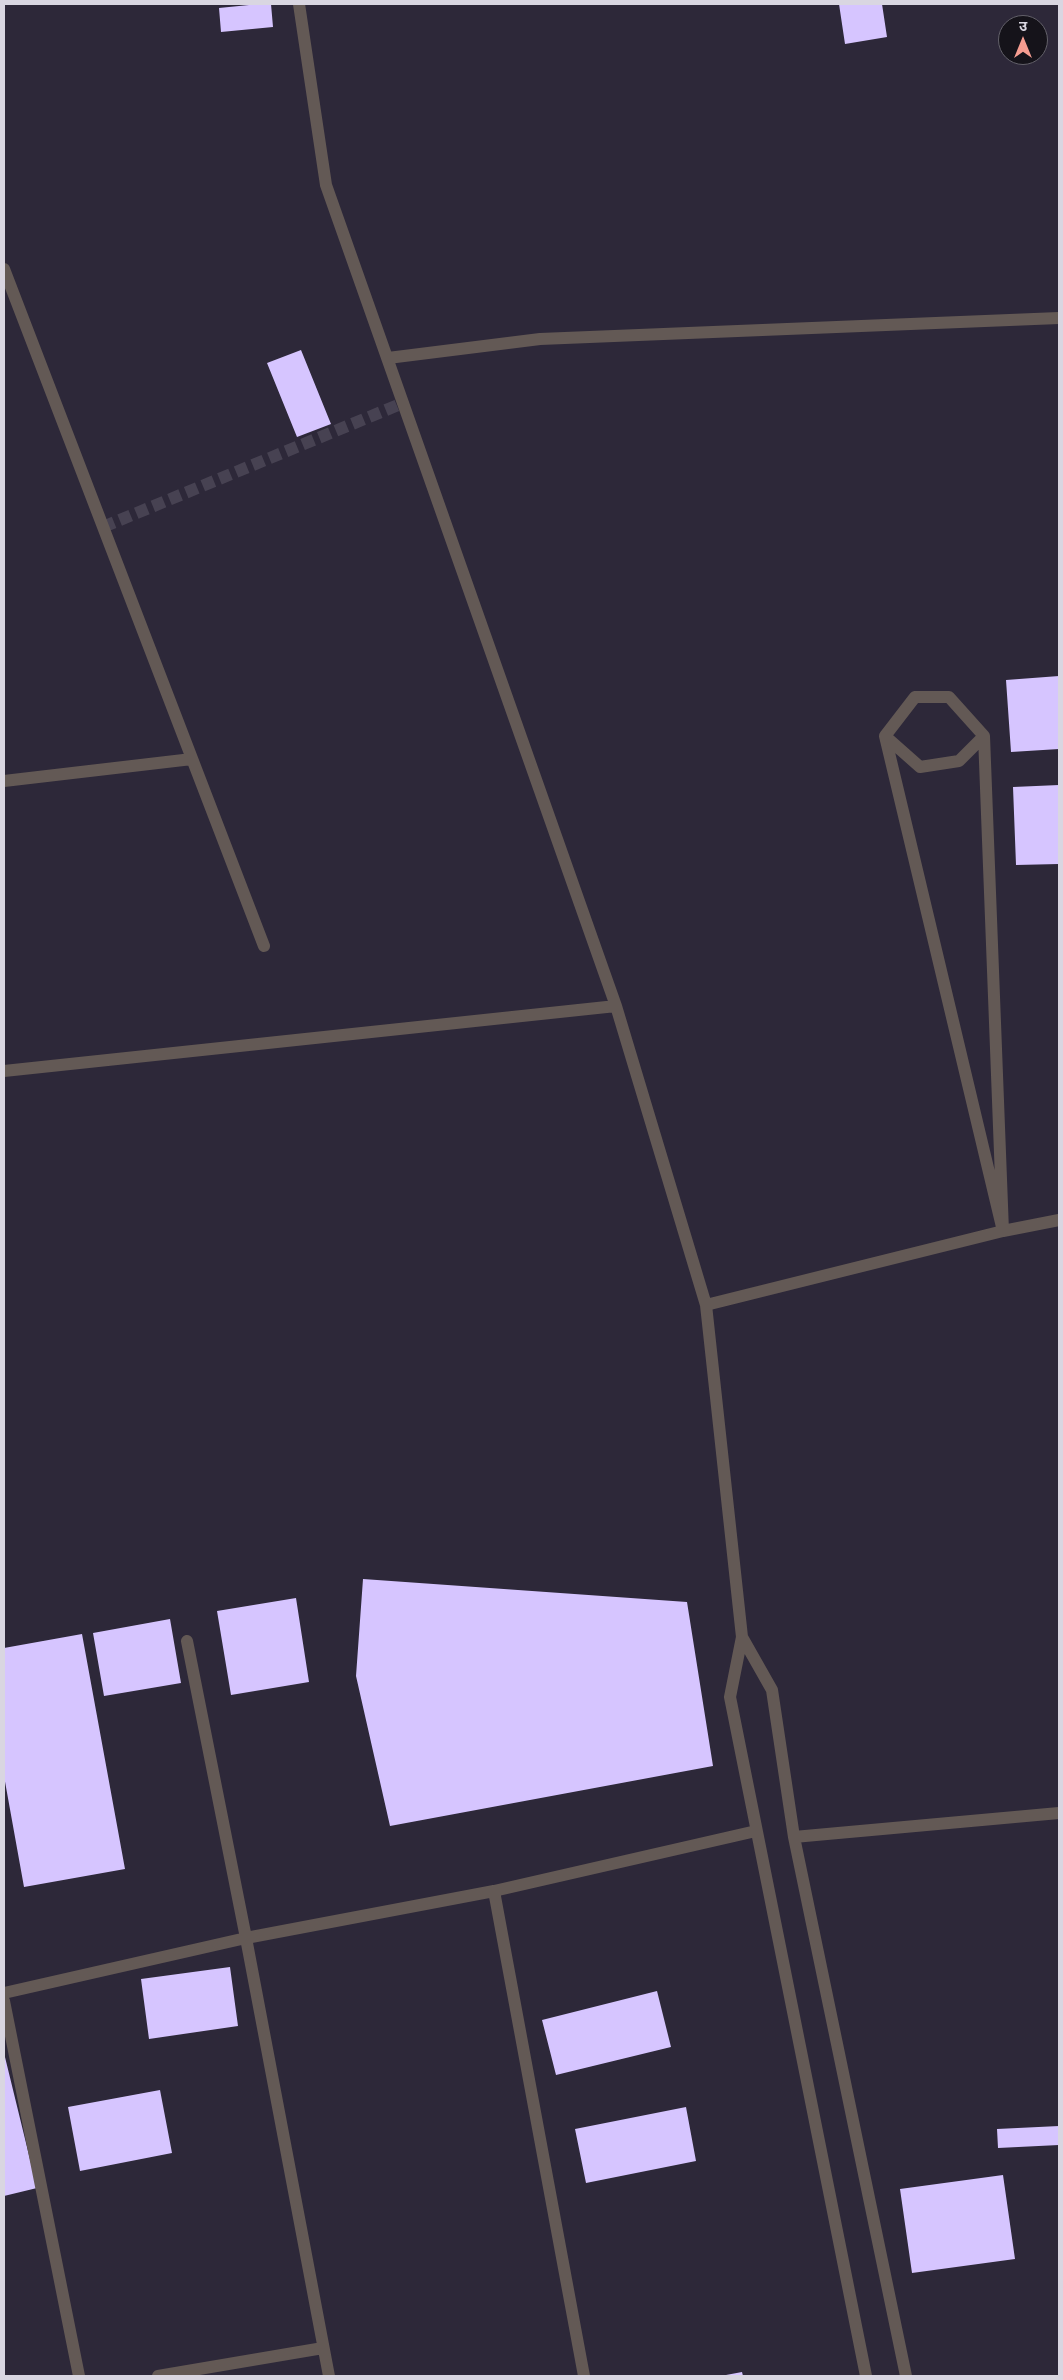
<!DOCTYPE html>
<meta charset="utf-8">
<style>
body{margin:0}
#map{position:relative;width:1063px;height:2380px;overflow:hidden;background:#2d2839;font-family:Helvetica,"Noto Sans Devanagari",sans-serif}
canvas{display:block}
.frame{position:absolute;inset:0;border:5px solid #d9d6e1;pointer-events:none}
.north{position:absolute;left:998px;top:15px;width:50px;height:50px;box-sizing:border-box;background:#15131a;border:1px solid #63616a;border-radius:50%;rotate:0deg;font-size:14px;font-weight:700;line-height:20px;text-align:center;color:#d9d6e1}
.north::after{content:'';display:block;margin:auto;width:18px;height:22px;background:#f59c90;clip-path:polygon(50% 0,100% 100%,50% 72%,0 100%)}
</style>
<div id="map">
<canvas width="1063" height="2380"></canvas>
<div class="frame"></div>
<div class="north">उ</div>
</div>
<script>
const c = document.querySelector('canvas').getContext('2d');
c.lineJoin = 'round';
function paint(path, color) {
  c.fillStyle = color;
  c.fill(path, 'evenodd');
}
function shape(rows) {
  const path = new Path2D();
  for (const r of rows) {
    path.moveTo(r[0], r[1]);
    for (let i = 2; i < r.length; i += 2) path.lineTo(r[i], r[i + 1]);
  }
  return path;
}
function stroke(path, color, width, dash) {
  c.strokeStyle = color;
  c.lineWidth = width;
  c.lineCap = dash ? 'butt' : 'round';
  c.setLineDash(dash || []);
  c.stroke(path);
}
paint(shape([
 [259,4,271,4,273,27,221,32,219,8],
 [839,4,882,4,887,37,845,44],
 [301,350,331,424,297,437,267,363],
 [1059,676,1059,749,1011,752,1006,680],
 [1059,785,1059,864,1016,865,1013,787],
 [363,1579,687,1602,713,1766,390,1826,356,1676],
 [296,1598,309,1682,231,1695,217,1611],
 [170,1619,181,1683,104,1696,93,1633],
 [82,1634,125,1869,24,1887,4,1776,4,1648],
 [230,1967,238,2026,149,2039,141,1979],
 [657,1991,671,2047,556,2075,542,2020],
 [4,2053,37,2188,4,2196],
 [160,2090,172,2153,80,2171,68,2107],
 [686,2107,696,2161,586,2183,575,2129],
 [1059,2126,1059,2145,998,2148,997,2129],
 [1003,2175,1015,2259,912,2273,900,2189],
 [742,2372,743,2376,726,2376,726,2375]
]), '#d6c5ff');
stroke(shape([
 [103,527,403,403]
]), '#474252', 12, [12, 6]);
stroke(shape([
 [299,4,326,185,616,1006,706,1305,742,1637,730,1697,866,2376],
 [4,269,264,946],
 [388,358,540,339,1059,318],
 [915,697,949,697,984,736,1003,1231,885,736,915,697],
 [885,736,920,767,959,761,984,736],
 [4,781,192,759],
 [4,1071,616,1006],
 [706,1305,1003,1231,1059,1220],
 [742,1637,772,1690,794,1837,906,2376],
 [187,1641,246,1938,329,2376],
 [794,1837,1059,1813],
 [494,1891,584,2376],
 [4,1993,246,1938,494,1891,756,1831],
 [4,2001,79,2376],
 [158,2376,323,2348]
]), '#635955', 12);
</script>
